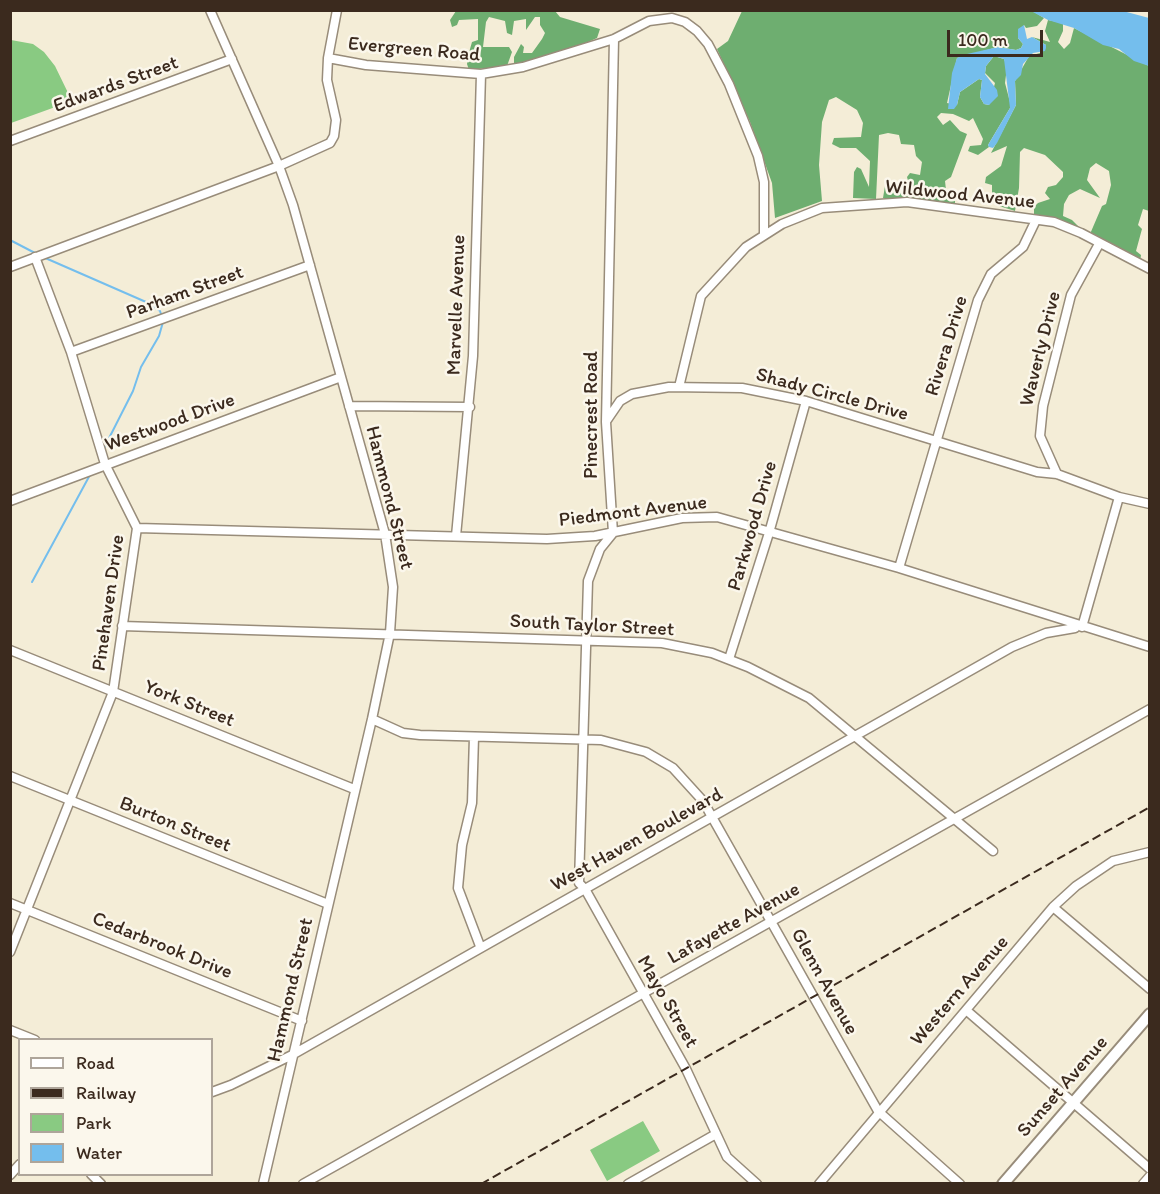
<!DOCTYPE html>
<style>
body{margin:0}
#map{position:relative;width:1160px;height:1194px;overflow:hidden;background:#f4edd7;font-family:Itim,sans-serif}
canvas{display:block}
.frame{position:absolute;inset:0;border:12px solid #3b2a1e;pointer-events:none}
.legend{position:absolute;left:18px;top:1038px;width:195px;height:138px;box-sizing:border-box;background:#fbf7ec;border:2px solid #aea59a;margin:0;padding:8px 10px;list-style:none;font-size:18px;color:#3b2a1e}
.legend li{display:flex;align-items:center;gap:12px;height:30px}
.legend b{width:30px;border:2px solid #aea59a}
.scale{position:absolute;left:947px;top:30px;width:96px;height:27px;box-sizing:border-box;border:3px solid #3b2a1e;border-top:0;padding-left:8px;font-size:18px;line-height:21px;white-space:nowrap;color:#3b2a1e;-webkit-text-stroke:4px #fbf7ec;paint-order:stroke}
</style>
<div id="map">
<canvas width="1160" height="1194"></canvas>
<div class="frame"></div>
<ul class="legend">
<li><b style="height:8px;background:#fff"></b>Road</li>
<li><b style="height:8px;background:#3b2a1e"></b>Railway</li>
<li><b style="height:16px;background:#89ca82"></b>Park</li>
<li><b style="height:16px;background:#74beed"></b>Water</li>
</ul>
<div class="scale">100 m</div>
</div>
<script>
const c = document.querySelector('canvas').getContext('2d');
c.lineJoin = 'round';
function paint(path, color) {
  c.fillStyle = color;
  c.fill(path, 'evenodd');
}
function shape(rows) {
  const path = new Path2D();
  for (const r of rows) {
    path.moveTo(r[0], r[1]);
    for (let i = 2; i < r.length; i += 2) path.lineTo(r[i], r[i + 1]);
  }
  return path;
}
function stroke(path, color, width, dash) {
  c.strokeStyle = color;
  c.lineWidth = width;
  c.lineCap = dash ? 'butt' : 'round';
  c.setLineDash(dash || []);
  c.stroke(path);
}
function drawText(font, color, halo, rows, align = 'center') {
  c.font = font + ' Itim,sans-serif';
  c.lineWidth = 5;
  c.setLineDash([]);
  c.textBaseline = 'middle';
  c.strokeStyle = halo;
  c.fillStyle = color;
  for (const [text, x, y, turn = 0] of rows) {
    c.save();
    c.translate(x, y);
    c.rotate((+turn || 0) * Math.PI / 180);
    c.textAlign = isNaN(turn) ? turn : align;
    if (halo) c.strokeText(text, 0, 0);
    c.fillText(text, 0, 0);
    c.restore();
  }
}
paint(shape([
 [11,40,33,44,44,52,55,66,72,101,11,123],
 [643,1121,660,1151,607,1181,590,1150]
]), '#89ca82');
paint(shape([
 [1031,10,1044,18,1037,26,1026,28,1024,25,1018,38,1023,44,1021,48,1016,50,998,47,957,58,947,103,957,105,960,92,979,79,982,80,980,97,984,104,989,105,995,83,985,73,986,66,994,56,1004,59,1007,67,1005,83,1010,102,1010,108,988,145,989,147,978,155,968,151,970,146,981,145,983,139,973,118,969,121,953,114,941,113,937,117,943,125,950,120,960,131,967,134,951,177,945,181,946,190,955,198,955,205,883,198,885,186,910,188,907,177,910,173,920,175,922,162,916,156,914,145,901,144,899,135,888,133,879,135,876,199,853,198,854,172,857,167,861,169,869,187,870,161,856,148,840,148,832,144,834,138,861,137,863,123,857,110,836,97,829,100,822,122,819,165,822,201,775,218,772,183,750,122,717,49,728,41,742,11],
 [456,11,555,11,560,17,600,29,597,38,579,46,523,65,514,64,514,57,521,44,524,47,523,53,532,53,542,39,545,33,540,25,540,17,535,17,526,30,526,19,514,21,512,35,507,33,505,21,489,17,486,22,483,47,509,47,512,52,507,66,469,70,467,64,470,49,472,42,478,40,478,19,459,20,457,25,452,27,450,20],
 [1048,20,1063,23,1063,31,1058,42,1064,49,1070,43,1074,28,1149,66,1149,211,1143,209,1138,225,1142,229,1136,251,1141,255,1140,262,1090,234,1102,206,1106,204,1111,185,1109,171,1096,163,1090,168,1087,180,1100,198,1080,189,1069,195,1064,204,1063,216,1072,220,1080,228,1034,216,1034,207,1038,203,1050,199,1045,193,1048,187,1056,185,1063,177,1063,172,1045,155,1024,148,1020,152,1019,188,1015,211,996,205,992,199,992,185,985,183,986,177,1001,166,1007,146,991,153,1016,105,1015,81,1029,56,1040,53,1046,45,1032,37,1050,42,1045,31]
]), '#6eae70');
paint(shape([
 [1031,11,1123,11,1149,18,1149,66,1134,61,1119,49,1103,45,1074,28,1048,20],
 [1024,25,1027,39,1032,37,1046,45,1046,48,1045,51,1033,53,1023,64,1021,75,1015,81,1016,105,997,143,993,148,989,147,988,145,1010,108,1004,59,994,56,986,66,985,74,997,90,998,96,989,105,984,104,980,97,982,80,979,79,960,92,957,105,954,109,948,109,952,73,957,58,967,54,998,47,1016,50,1021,48,1023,44,1018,38,1018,29]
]), '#74beed');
stroke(shape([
 [10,240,35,253],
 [43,257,146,302,160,311,162,317],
 [103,450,133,391,141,367,159,336,163,322],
 [32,582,91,473]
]), '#74beed', 2);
const minor = shape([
 [210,10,279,166,293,205,385,534,393,587,390,633,372,719,263,1184],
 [614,39,606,422,613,533,600,549,588,581,579,883,585,889,686,1069,727,1157,757,1184],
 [328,58,366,65,481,74,523,67,614,39,649,21,672,18,685,22,697,31,708,44,729,84,758,156,764,182,764,235],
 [10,141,232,59],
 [10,267,279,166,330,143,334,136,336,120,327,80,328,58,337,10],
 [71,352,310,265],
 [679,387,701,296,746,247,782,224,822,208,907,202,1054,222,1081,233,1150,269],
 [349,406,470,407],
 [607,420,620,401,632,394,669,387,742,388,806,401,1037,472,1057,474,1119,497,1150,504],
 [1057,474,1040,436,1043,406,1071,295,1099,244],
 [10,501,341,377],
 [137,528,547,539,595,536,682,518,717,517,899,568,1150,647],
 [456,536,473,356,481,74],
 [899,568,978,300,991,274,1023,247,1036,220],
 [122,626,662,643,712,653,748,667,809,698,993,851],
 [1082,627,1119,497],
 [10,650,354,789],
 [729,659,769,533,806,401],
 [372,719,403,733,420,735,601,740,646,752,673,768,703,801,878,1111,960,1184],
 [474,737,472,803,462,845,458,888,480,946],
 [10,776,328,904],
 [10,903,302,1021],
 [1053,907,1150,989],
 [10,952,113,692,137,528,105,464,71,352,35,257],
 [966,1010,1150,1169],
 [10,1030,35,1040],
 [212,1092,231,1085,292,1055,1012,647,1046,633,1075,628],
 [91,1174,101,1184],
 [10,1175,20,1164],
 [303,1184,1150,709],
 [628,1184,716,1134],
 [819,1184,1053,907,1076,886,1113,861,1150,852],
 [1143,1184,1150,1176]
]);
const major = shape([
 [1003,1184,1150,1014]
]);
stroke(minor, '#988c7a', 11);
stroke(major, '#988c7a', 14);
stroke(minor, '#fff', 8);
stroke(major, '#fff', 10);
stroke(shape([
 [481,1184,1150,807]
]), '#3b2a1e', 2, [9, 4.5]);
drawText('20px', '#3b2a1e', '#fbf7ec', [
 ["Evergreen Road",414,50,5],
 ["Edwards Street",116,85,-20],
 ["Wildwood Avenue",960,195,6],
 ["Parham Street",185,293,-20],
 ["Marvelle Avenue",457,305,-88],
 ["Rivera Drive",947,346,-73],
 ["Waverly Drive",1041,349,-76],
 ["Shady Circle Drive",832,395,15],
 ["Pinecrest Road",592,415,-90],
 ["Westwood Drive",170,423,-20],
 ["Hammond Street",389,498,76],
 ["Piedmont Avenue",633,512,-7],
 ["Parkwood Drive",753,526,-74],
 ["Pinehaven Drive",109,603,-82],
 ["South Taylor Street",592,626,3],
 ["York Street",189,704,22],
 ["Burton Street",175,825,22],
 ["West Haven Boulevard",637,840,-29],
 ["Lafayette Avenue",734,924,-29],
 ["Cedarbrook Drive",162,946,22],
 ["Glenn Avenue",824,982,61],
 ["Hammond Street",291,990,-77],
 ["Western Avenue",960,991,-49],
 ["Mayo Street",667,1002,60],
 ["Sunset Avenue",1063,1087,-49]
]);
</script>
